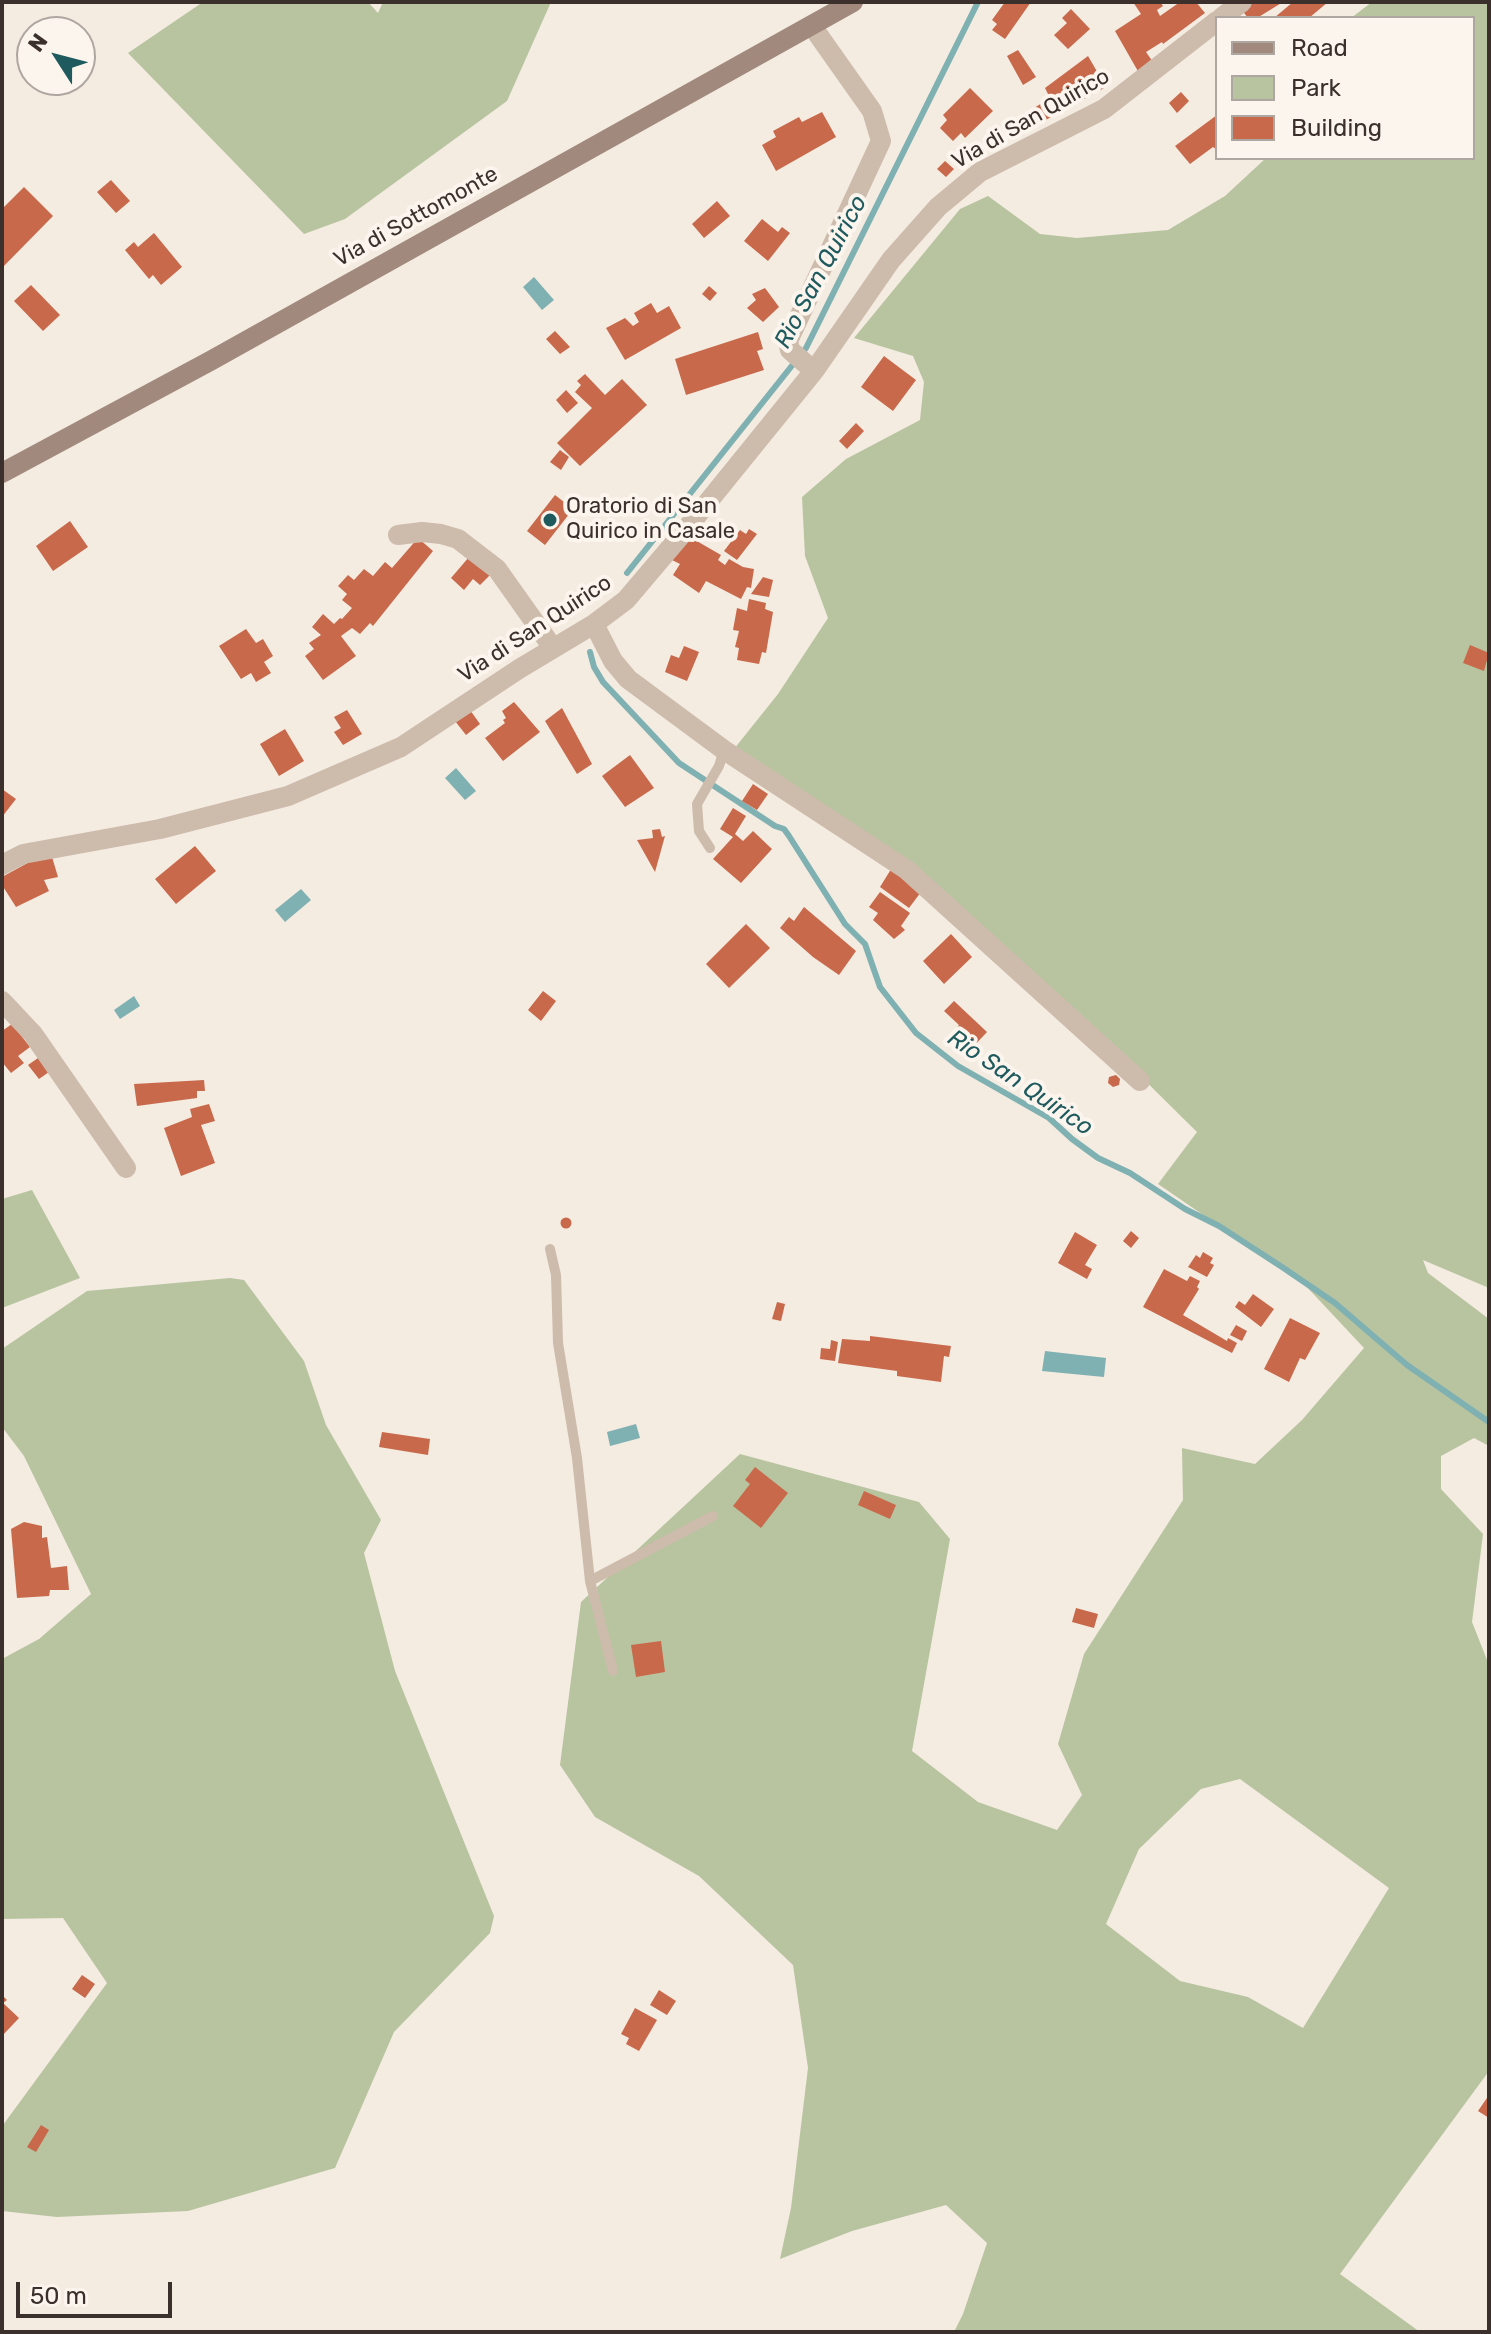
<!DOCTYPE html>
<style>
body{margin:0}
#map{position:relative;width:1491px;height:2334px;overflow:hidden;background:#f4ebe1;font-family:Rubik,sans-serif}
canvas{display:block}
.frame{position:absolute;inset:0;border:4px solid #3b302b;pointer-events:none}
.legend{position:absolute;left:1215px;top:16px;width:260px;height:144px;box-sizing:border-box;background:#fbf5ee;border:2px solid #aea6a0;margin:0;padding:10px 14px;list-style:none;font-size:24px;color:#3b302b}
.legend li{display:flex;align-items:center;gap:16px;height:40px}
.legend b{width:40px;border:2px solid #aea6a0}
.north{position:absolute;left:16px;top:16px;width:80px;height:80px;box-sizing:border-box;background:#fbf5ee;border:2px solid #aea6a0;border-radius:50%;rotate:306deg;font-size:22px;font-weight:700;line-height:32px;text-align:center;color:#3b302b}
.north::after{content:'';display:block;margin:auto;width:28px;height:36px;background:#1f5a5e;clip-path:polygon(50% 0,100% 100%,50% 72%,0 100%)}
.scale{position:absolute;left:16px;top:2282px;width:156px;height:36px;box-sizing:border-box;border:4px solid #3b302b;border-top:0;padding-left:10px;font-size:24px;line-height:28px;white-space:nowrap;color:#3b302b;-webkit-text-stroke:6px #fbf5ee;paint-order:stroke}
</style>
<div id="map">
<canvas width="1491" height="2334"></canvas>
<div class="frame"></div>
<ul class="legend">
<li><b style="height:10px;background:#a18a7d"></b>Road</li>
<li><b style="height:22px;background:#b8c4a0"></b>Park</li>
<li><b style="height:22px;background:#c8694b"></b>Building</li>
</ul>
<div class="north">N</div>
<div class="scale">50 m</div>
</div>
<script>
const c = document.querySelector('canvas').getContext('2d');
c.lineJoin = 'round';
function paint(path, color) {
  c.fillStyle = color;
  c.fill(path, 'evenodd');
}
function shape(rows) {
  const path = new Path2D();
  for (const r of rows) {
    if (r.length === 3) {
      path.moveTo(r[0] + r[2], r[1]);
      path.arc(r[0], r[1], r[2], 0, 2 * Math.PI);
      continue;
    }
    path.moveTo(r[0], r[1]);
    for (let i = 2; i < r.length; i += 2) path.lineTo(r[i], r[i + 1]);
  }
  return path;
}
function stroke(path, color, width, dash) {
  c.strokeStyle = color;
  c.lineWidth = width;
  c.lineCap = dash ? 'butt' : 'round';
  c.setLineDash(dash || []);
  c.stroke(path);
}
function drawText(font, color, halo, rows, align = 'center') {
  c.font = font + ' Rubik,sans-serif';
  c.lineWidth = 8;
  c.setLineDash([]);
  c.textBaseline = 'middle';
  c.strokeStyle = halo;
  c.fillStyle = color;
  for (const [text, x, y, turn = 0] of rows) {
    c.save();
    c.translate(x, y);
    c.rotate((+turn || 0) * Math.PI / 180);
    c.textAlign = isNaN(turn) ? turn : align;
    if (halo) c.strokeText(text, 0, 0);
    c.fillText(text, 0, 0);
    c.restore();
  }
}
paint(shape([
 [203,2,368,2,378,13,383,2,551,2,507,101,345,219,304,234,128,53],
 [1372,2,1489,2,1489,1288,1423,1260,1428,1273,1489,1319,1489,1446,1474,1438,1441,1456,1441,1489,1483,1534,1472,1622,1489,1665,1489,2071,1340,2274,1420,2332,954,2332,963,2314,987,2243,946,2205,852,2231,780,2259,791,2208,808,2068,793,1965,699,1876,595,1817,560,1765,581,1602,740,1454,919,1502,950,1539,912,1751,978,1802,1057,1830,1082,1795,1058,1744,1084,1654,1183,1500,1182,1448,1255,1464,1302,1420,1364,1348,1304,1284,1158,1184,1197,1132,1112,1048,914,865,734,749,778,694,828,618,805,556,802,497,846,459,920,420,924,382,913,356,854,338,960,209,988,196,1040,234,1077,238,1168,230,1225,196,1266,158,1473,158,1473,18,1351,18],
 [1240,1779,1389,1888,1303,2028,1248,1997,1180,1981,1106,1924,1139,1849,1201,1789],
 [32,1190,80,1278,2,1308,2,1199],
 [230,1278,244,1280,304,1361,326,1425,381,1520,364,1553,395,1671,494,1916,490,1933,394,2032,335,2168,188,2211,57,2217,2,2211,3,2125,107,1983,63,1918,2,1919,2,1659,39,1639,91,1594,24,1456,2,1427,2,1349,87,1291]
]), '#b8c4a0');
paint(shape([
 [534,277,554,300,542,310,523,287],
 [456,768,476,791,465,800,445,778],
 [301,889,311,900,285,922,275,910],
 [134,996,140,1006,120,1019,114,1010],
 [1045,1351,1106,1358,1104,1377,1042,1371],
 [636,1424,640,1438,610,1446,607,1432]
]), '#7fb0b2');
stroke(shape([
 [627,573,806,348,978,2],
 [590,652,594,667,603,682,679,763,775,826,784,829,789,836,845,924,865,944,880,987,916,1033,958,1066,1049,1118,1072,1139,1098,1158,1130,1173,1185,1209,1219,1226,1282,1267,1335,1303,1407,1365,1489,1422]
]), '#7fb0b2', 6);
paint(shape([
 [1005,2,1031,2,1005,39,992,30,997,24,992,20],
 [1133,2,1160,2,1163,6,1157,10,1160,16,1180,2,1196,2,1205,13,1163,44,1162,42,1146,52,1153,62,1139,73,1115,31,1141,14],
 [1252,2,1283,2,1257,18,1248,18,1241,9],
 [1293,2,1328,2,1309,18,1274,18],
 [1071,9,1090,29,1068,49,1054,35,1067,23,1062,18],
 [1018,50,1036,77,1023,85,1007,56],
 [1088,56,1106,87,1042,122,1034,108,1050,98,1045,88],
 [970,88,993,111,965,138,961,133,953,141,940,128,947,120,943,115],
 [1181,92,1189,101,1177,113,1169,103],
 [822,112,836,137,776,171,762,145,776,137,773,131,799,117,802,122],
 [1217,115,1217,150,1213,147,1190,164,1175,146],
 [945,161,954,169,946,177,937,169],
 [111,180,130,201,116,213,97,192],
 [24,187,53,216,2,268,2,209],
 [717,201,730,216,704,238,692,224],
 [762,219,778,232,782,227,790,233,768,261,744,241],
 [154,233,182,267,161,285,153,275,149,279,125,250,134,242,138,247],
 [31,285,60,315,43,331,14,301],
 [709,286,717,293,710,301,702,294],
 [765,288,779,307,763,322,747,308,756,300,752,294],
 [651,303,657,313,669,306,681,328,625,360,606,328,625,318,633,326,639,322,634,313],
 [555,331,570,347,560,354,546,339],
 [758,332,763,349,757,351,764,370,686,395,675,359],
 [884,356,916,380,893,411,861,387],
 [585,374,605,395,622,379,647,405,580,466,557,443,592,408,575,392,581,385,577,381],
 [566,390,578,403,567,413,556,400],
 [856,423,864,431,847,449,839,441],
 [560,450,569,457,561,470,550,462],
 [555,495,573,509,545,545,527,531],
 [70,521,88,547,53,571,36,546],
 [749,529,757,534,737,560,724,551,740,530,746,534],
 [688,536,721,555,718,560,725,565,729,559,743,567,754,569,751,588,747,587,741,599,706,581,699,593,673,575,680,564,670,559],
 [418,538,433,551,373,626,370,623,360,634,352,628,341,636,356,656,323,680,305,656,314,649,309,643,321,635,312,627,323,614,334,624,340,618,342,619,352,608,342,600,347,594,338,586,348,575,354,580,364,569,373,576,385,562,392,568],
 [469,557,490,575,480,585,473,579,464,590,451,578],
 [763,577,773,580,769,597,751,594],
 [749,599,766,603,765,609,773,612,766,653,762,652,759,664,737,660,739,648,735,647,739,631,733,630,737,608,747,611],
 [246,629,256,643,263,639,273,656,264,662,271,673,256,682,251,673,241,679,219,646],
 [1470,645,1489,653,1484,671,1463,663],
 [684,646,699,652,687,681,665,672,671,655,679,658],
 [514,702,540,732,503,761,485,738,505,723,503,720,506,718,502,711],
 [562,708,592,764,577,774,545,721],
 [347,710,362,734,343,745,334,732,341,728,334,717],
 [470,710,480,724,466,735,455,721],
 [285,729,304,761,279,776,260,744],
 [630,755,654,788,625,807,602,776],
 [753,784,768,794,757,810,742,801],
 [2,789,16,799,2,817],
 [733,808,746,816,735,834,743,841,753,831,772,849,741,883,713,859,733,837,720,829],
 [660,829,662,837,665,836,655,872,637,840,653,838,652,830],
 [195,846,216,871,176,904,155,879],
 [52,857,58,877,44,880,49,891,16,907,2,885,2,877,33,860],
 [893,866,924,888,909,908,880,887],
 [880,892,910,913,901,926,905,930,894,939,873,920,878,913,869,907],
 [804,907,856,951,839,975,813,957,780,928,789,917,794,921],
 [746,924,770,948,729,988,706,964],
 [951,934,972,957,944,984,923,961],
 [543,991,556,1001,541,1021,528,1010],
 [954,1001,987,1032,973,1047,953,1032,959,1025,944,1011],
 [12,1024,30,1047,18,1056,24,1063,11,1073,2,1062,2,1031],
 [38,1058,49,1072,39,1079,28,1065],
 [1116,1075,1120,1079,1119,1085,1113,1087,1108,1083,1109,1077],
 [204,1080,205,1091,197,1091,197,1098,137,1106,134,1084],
 [209,1104,215,1121,201,1125,215,1163,181,1176,164,1128,192,1117,190,1109],
 [566,1223,5.5],
 [1131,1231,1139,1238,1131,1248,1123,1241],
 [1075,1232,1097,1245,1085,1265,1092,1269,1087,1279,1058,1263],
 [1203,1252,1213,1258,1210,1263,1214,1265,1207,1277,1188,1267,1196,1255,1200,1258],
 [1164,1269,1187,1281,1190,1276,1200,1281,1197,1287,1199,1289,1183,1315,1227,1341,1228,1338,1237,1343,1232,1353,1143,1307],
 [1253,1294,1274,1309,1261,1327,1235,1307,1239,1301,1245,1305],
 [777,1302,785,1304,781,1321,772,1319],
 [1290,1318,1320,1333,1305,1360,1300,1358,1289,1382,1264,1369],
 [1236,1325,1247,1331,1242,1341,1230,1335],
 [870,1336,951,1346,949,1357,944,1356,941,1382,897,1376,897,1371,838,1363,842,1339,870,1341],
 [831,1340,838,1342,835,1361,820,1359,821,1348,830,1349],
 [382,1432,430,1439,428,1455,379,1447],
 [755,1467,788,1493,761,1528,733,1506,750,1484,745,1480],
 [864,1491,896,1505,890,1519,858,1505],
 [24,1522,42,1526,42,1538,47,1537,51,1568,67,1566,69,1590,50,1590,49,1596,17,1598,11,1529],
 [1076,1608,1098,1614,1094,1628,1072,1622],
 [661,1641,665,1672,636,1677,631,1645],
 [82,1975,95,1984,85,1998,72,1989],
 [659,1990,676,2001,667,2015,650,2005],
 [2,1995,7,2000,3,2003,19,2018,2,2036],
 [635,2008,657,2020,639,2051,626,2044,629,2038,621,2034],
 [1489,2095,1489,2118,1478,2111],
 [41,2125,49,2130,36,2152,27,2147]
]), '#c8694b');
stroke(shape([
 [710,848,699,831,697,804,719,766,724,750],
 [550,1249,556,1275,558,1343,577,1458,590,1581,613,1671],
 [590,1581,713,1516]
]), '#cdbbac', 10);
stroke(shape([
 [1221,18,1242,2],
 [812,26,872,111,881,141,788,341,790,350,814,371],
 [398,535,422,532,441,534,458,539,467,546,497,569,553,648],
 [594,624,613,661,628,679,724,750,907,870,1140,1081],
 [2,865,23,854,160,829,288,796,401,747,519,669,594,624,626,600,682,534,814,371,891,260,938,207,980,172,1104,109,1217,21],
 [2,1001,33,1034,126,1168]
]), '#cdbbac', 20);
stroke(shape([
 [2,473,212,360,853,2]
]), '#a18a7d', 20);
for (const [x, y, r, color] of [
 [550,520,8,"#1f5a5e"]
]) {
  const dot = new Path2D();
  dot.arc(x, y, r, 0, 2 * Math.PI);
  c.fillStyle = color;
  c.fill(dot);
  stroke(dot, '#fbf5ee', 3);
}
drawText('22px', '#3b302b', '#fbf5ee', [
 ["Via di San Quirico",1031,119,-30],
 ["Via di Sottomonte",416,217,-29],
 ["Via di San Quirico",535,629,-33]
]);
drawText('22px', '#3b302b', '#fbf5ee', [
 ["Oratorio di San",566,507],
 ["Quirico in Casale",566,532]
], 'left');
drawText('italic 24px', '#1f5a5e', '#fbf5ee', [
 ["Rio San Quirico",821,272,-62],
 ["Rio San Quirico",1020,1083,34]
]);
</script>
